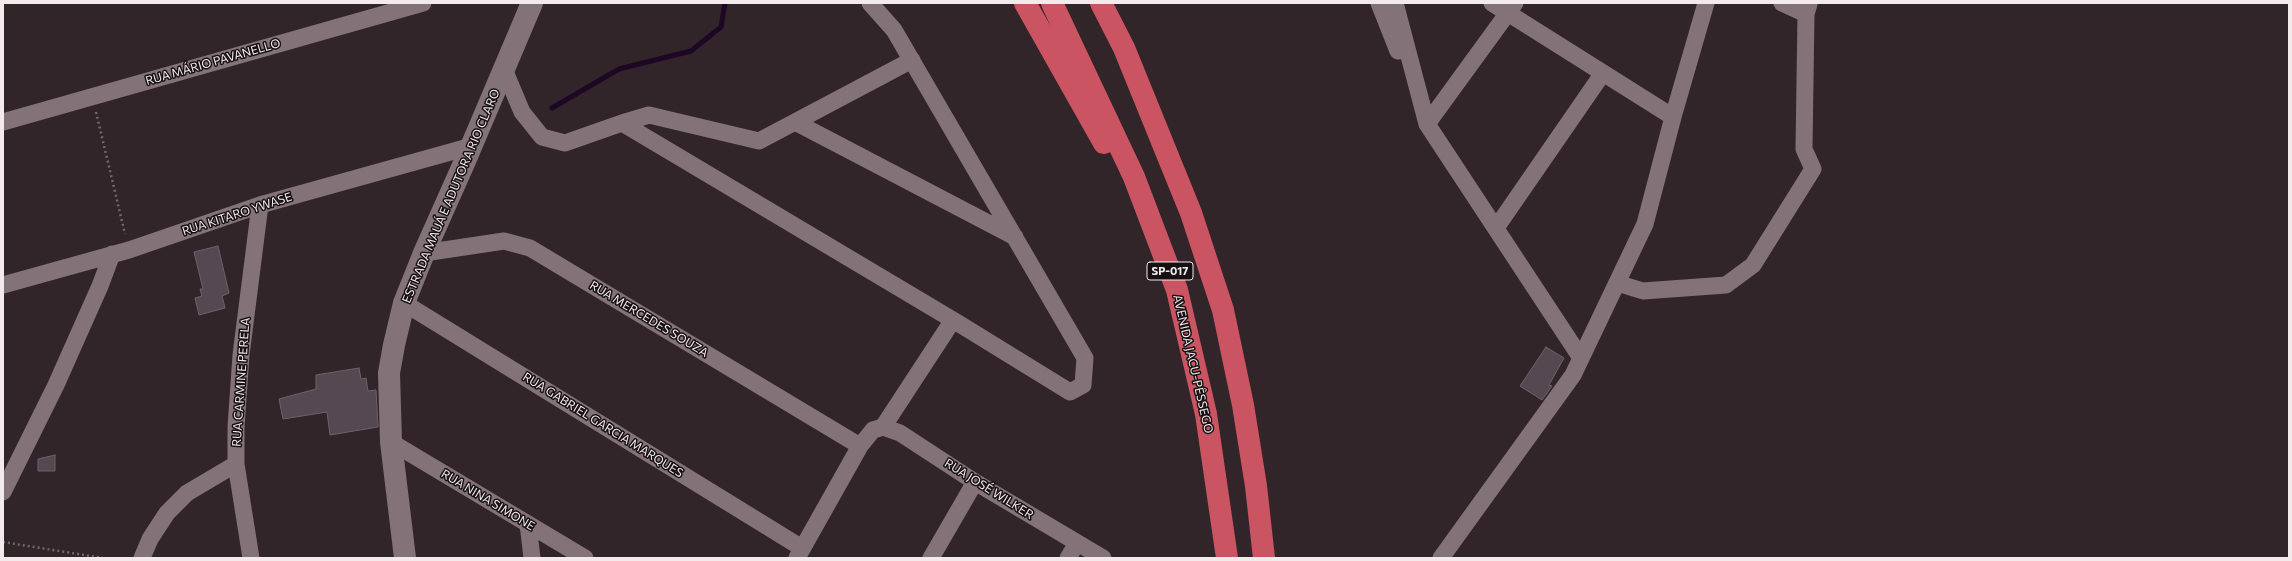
<!DOCTYPE html>
<meta charset="utf-8">
<style>
body{margin:0}
#map{position:relative;width:2292px;height:561px;overflow:hidden;background:#322529;font-family:Commissioner,sans-serif}
canvas{display:block}
.frame{position:absolute;inset:0;border:4px solid #f3eaec;pointer-events:none}
</style>
<div id="map">
<canvas width="2292" height="561"></canvas>
<div class="frame"></div>
</div>
<script>
const c = document.querySelector('canvas').getContext('2d');
c.lineJoin = 'round';
function shape(rows) {
  const path = new Path2D();
  for (const r of rows) {
    path.moveTo(r[0], r[1]);
    for (let i = 2; i < r.length; i += 2) path.lineTo(r[i], r[i + 1]);
  }
  return path;
}
function stroke(path, color, width, dash) {
  c.strokeStyle = color;
  c.lineWidth = width;
  c.lineCap = dash ? 'butt' : 'round';
  c.setLineDash(dash || []);
  c.stroke(path);
}
function paint(path, color) {
  c.fillStyle = color;
  c.fill(path, 'evenodd');
}
function drawText(font, color, halo, rows, align = 'center') {
  c.font = font + ' Commissioner,sans-serif';
  c.lineWidth = 3;
  c.setLineDash([]);
  c.textBaseline = 'middle';
  c.strokeStyle = halo;
  c.fillStyle = color;
  for (const [text, x, y, turn = 0] of rows) {
    c.save();
    c.translate(x, y);
    c.rotate((+turn || 0) * Math.PI / 180);
    c.textAlign = isNaN(turn) ? turn : align;
    if (halo) c.strokeText(text, 0, 0);
    c.fillText(text, 0, 0);
    c.restore();
  }
}
stroke(shape([
 [552,108,619,69,691,51,721,27,725,3]
]), '#1e0724', 5);
const building = shape([
 [218,246,229,293,222,296,225,308,199,315,195,298,202,296,200,289,203,289,194,252,218,246],
 [1546,347,1564,358,1549,385,1552,386,1542,400,1520,386,1546,347],
 [359,368,361,379,366,378,368,391,376,390,378,427,330,435,327,412,283,419,279,399,316,389,316,375,359,368],
 [55,455,55,471,38,471,38,459,55,455]
]);
paint(building, '#554851');
stroke(building, '#6e616a', 1);
stroke(shape([
 [96,112,125,234],
 [3,542,103,558]
]), '#72676a', 2.5, [2, 3]);
stroke(shape([
 [870,3,894,30,1085,358,1083,385,1070,392,953,320,883,427],
 [1379,3,1398,51],
 [1395,3,1427,124,1581,358],
 [1782,3,1806,14,1809,4],
 [912,60,795,122,1015,237],
 [504,69,522,112,542,137,565,143,622,123],
 [1673,117,1706,3],
 [3,122,423,3],
 [795,122,759,141,649,115,622,123,953,320],
 [1427,124,1515,3],
 [1496,228,1603,73],
 [424,253,504,241,530,248,860,446],
 [1617,283,1643,291,1726,285,1753,265,1813,169,1804,149,1806,14],
 [3,285,129,250,260,205,472,146],
 [404,303,802,548],
 [391,442,585,558],
 [3,492,56,385,100,286,112,254],
 [528,524,532,558],
 [142,558,150,539,167,513,187,493,236,464],
 [251,558,236,464,236,427,241,355,260,205],
 [797,558,860,446,873,430,883,427,900,433,975,482,1103,558],
 [931,558,975,482],
 [1068,558,1077,543],
 [1441,558,1573,375,1645,224,1673,117,1492,3]
]), '#837378', 17);
stroke(shape([
 [405,558,391,442,389,373,394,345,404,303,424,253,465,161,532,3]
]), '#837378', 22);
stroke(shape([
 [1025,3,1104,143],
 [1052,3,1134,177,1177,290,1206,414,1227,558],
 [1101,3,1124,48,1191,213,1223,310,1243,405,1256,486,1264,558]
]), '#cb5463', 22);
for (const [x, y, w] of [
 [1170,271,46]
]) {
  const box = new Path2D();
  box.roundRect(x - w / 2, y - 9, w, 18, 3);
  c.fillStyle = '#161012';
  c.fill(box);
  stroke(box, '#f3eaec', 1);
}
drawText('bold 11px', '#f3eaec', null, [
 ["SP-017",1170,271]
]);
drawText('12px', '#f3eaec', '#161012', [
 ["RUA MÁRIO PAVANELLO",213,62,-16],
 ["ESTRADA MAUÁ E ADUTORA RIO CLARO",451,196,-67],
 ["RUA KITARO YWASE",237,214,-18],
 ["RUA MERCEDES SOUZA",649,319,31],
 ["AVENIDA JACU-PÊSSEGO",1193,364,77],
 ["RUA CARMINE PERELA",241,382,-86],
 ["RUA GABRIEL GARCIA MARQUES",603,425,32],
 ["RUA JOSÉ WILKER",989,489,32],
 ["RUA NINA SIMONE",488,500,31]
]);
</script>
